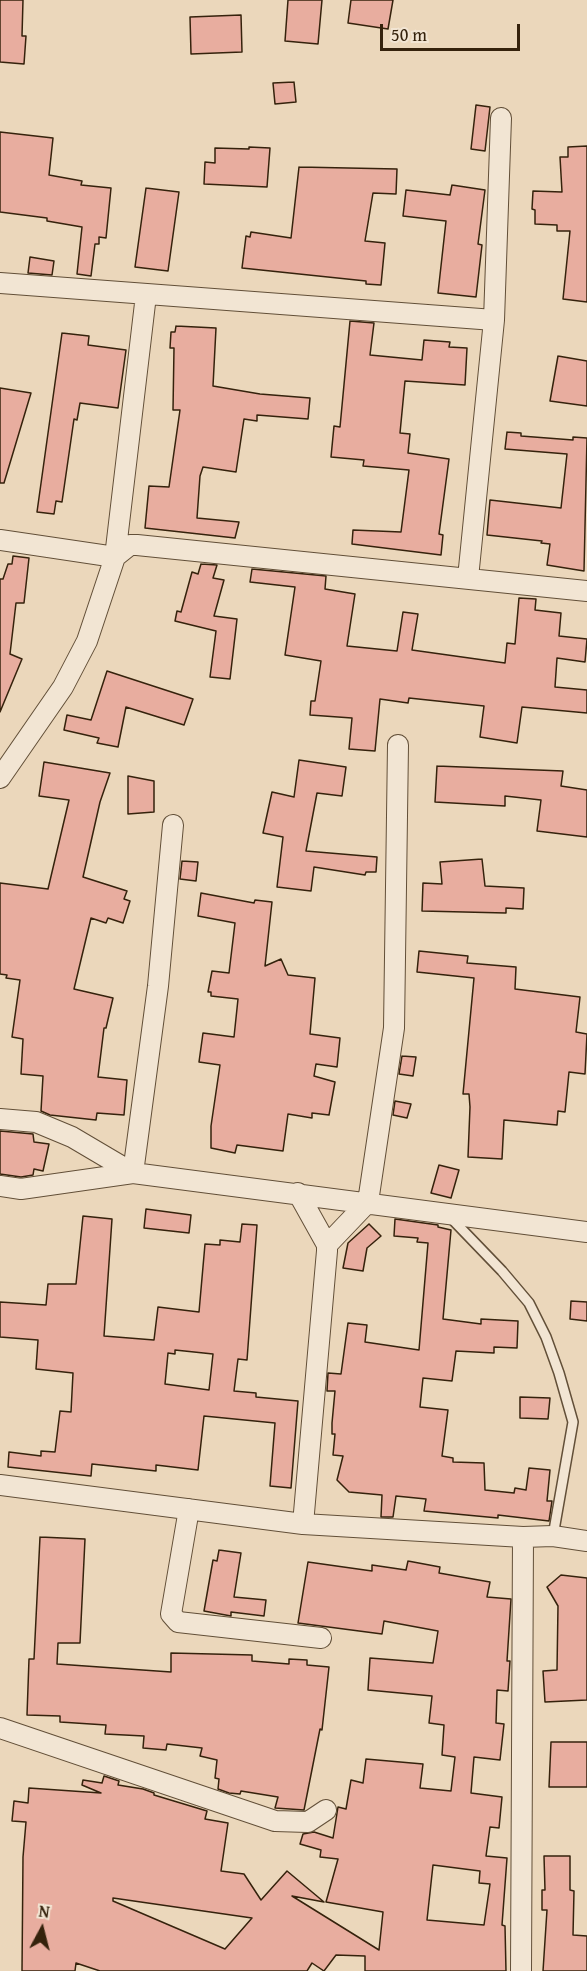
<!DOCTYPE html>
<style>
body{margin:0}
#map{position:relative;width:587px;height:1971px;overflow:hidden;background:#ebd7bb;font-family:"Gentium Book Plus",serif}
canvas{display:block}
.north{position:absolute;left:12px;top:1899px;width:60px;height:60px;-webkit-text-stroke:4px #f2e5d3;paint-order:stroke;rotate:7deg;font-size:16px;font-weight:700;line-height:24px;text-align:center;color:#35220c}
.north::after{content:'';display:block;margin:auto;width:21px;height:27px;background:#35220c;clip-path:polygon(50% 0,100% 100%,50% 72%,0 100%)}
.scale{position:absolute;left:380px;top:24px;width:140px;height:27px;box-sizing:border-box;border:3px solid #35220c;border-top:0;padding-left:8px;font-size:18px;line-height:21px;white-space:nowrap;color:#35220c;-webkit-text-stroke:4px #f2e5d3;paint-order:stroke}
</style>
<div id="map">
<canvas width="587" height="1971"></canvas>
<div class="north">N</div>
<div class="scale">50 m</div>
</div>
<script>
const c = document.querySelector('canvas').getContext('2d');
c.lineJoin = 'round';
function paint(path, color) {
  c.fillStyle = color;
  c.fill(path, 'evenodd');
}
function shape(rows) {
  const path = new Path2D();
  for (const r of rows) {
    path.moveTo(r[0], r[1]);
    for (let i = 2; i < r.length; i += 2) path.lineTo(r[i], r[i + 1]);
  }
  return path;
}
function stroke(path, color, width, dash) {
  c.strokeStyle = color;
  c.lineWidth = width;
  c.lineCap = dash ? 'butt' : 'round';
  c.setLineDash(dash || []);
  c.stroke(path);
}
const building = shape([
 [0,0,23,0,22,36,26,36,24,64,0,62,0,0],
 [288,0,322,0,318,44,285,41,288,0],
 [351,0,393,0,388,29,348,23,351,0],
 [241,15,242,52,191,54,190,17,241,15],
 [294,82,296,102,275,104,273,83,294,82],
 [476,105,490,107,485,151,471,149,476,105],
 [0,132,53,138,49,175,82,181,81,185,111,188,106,238,99,237,99,244,95,244,91,276,77,274,82,227,47,221,47,218,0,212,0,132],
 [587,146,587,302,563,299,570,231,557,231,557,225,535,224,535,210,532,209,533,191,562,192,560,157,568,157,568,147,587,146],
 [249,147,270,148,267,187,204,184,205,162,215,163,215,148,249,149,249,147],
 [299,167,397,169,396,194,373,193,365,241,385,243,381,285,366,284,366,281,242,268,246,236,250,237,251,232,291,238,299,167],
 [452,185,485,190,478,244,482,245,476,297,438,293,446,221,403,216,406,190,450,195,452,185],
 [146,188,179,192,168,271,135,267,146,188],
 [30,257,54,261,52,275,28,273,30,257],
 [350,321,374,323,370,355,422,360,424,340,450,342,449,347,467,348,465,385,405,381,400,433,410,434,408,453,449,459,439,534,443,535,441,555,352,544,353,530,401,532,409,470,363,466,364,460,331,457,334,426,340,427,350,321],
 [176,326,216,328,213,386,260,394,310,398,308,419,257,415,257,421,244,419,236,472,203,467,200,476,197,518,239,522,235,538,145,528,149,486,169,487,180,410,173,410,174,348,170,348,171,332,175,332,176,326],
 [62,333,89,336,88,345,126,350,118,408,80,403,77,420,74,419,62,502,56,501,54,514,37,512,62,333],
 [558,356,587,361,587,406,550,401,558,356],
 [0,388,31,393,4,483,0,483,0,388],
 [507,432,521,433,521,436,573,440,573,437,587,438,584,571,547,565,550,544,541,543,542,541,487,535,490,500,561,508,567,454,505,449,507,432],
 [13,556,29,558,24,603,16,603,10,654,22,659,0,712,0,579,3,579,8,564,12,564,13,556],
 [201,564,217,565,213,578,224,580,214,616,237,619,230,679,210,677,216,631,175,621,177,611,181,612,192,572,198,574,201,564],
 [252,569,326,576,325,589,355,594,347,646,397,651,403,612,418,614,412,650,505,663,507,643,515,644,519,598,536,599,535,610,561,613,559,636,587,639,585,662,557,658,555,687,587,690,587,713,522,707,517,743,480,737,484,706,409,698,408,703,380,699,375,751,349,749,352,718,310,715,311,701,315,701,321,661,285,655,295,587,250,582,252,569],
 [107,671,193,699,184,725,126,707,118,747,97,743,99,738,64,730,67,715,91,720,107,671],
 [299,760,346,767,342,796,317,793,306,851,377,857,376,872,366,872,365,875,314,867,311,891,277,887,283,837,263,833,272,792,294,797,299,760],
 [44,762,110,773,100,802,83,877,127,891,124,899,130,901,123,923,108,918,106,923,91,918,74,989,113,998,106,1028,104,1028,98,1077,127,1080,124,1115,97,1113,96,1120,50,1115,41,1111,43,1076,21,1074,23,1039,12,1037,20,980,6,978,7,975,0,974,0,883,48,889,69,800,39,796,44,762],
 [437,766,563,771,561,786,587,790,587,837,537,831,541,800,505,796,505,806,435,802,437,766],
 [128,776,154,781,154,812,128,814,128,776],
 [482,859,485,886,524,888,523,909,506,908,506,913,422,911,423,883,442,884,440,862,482,859],
 [182,861,198,862,196,881,180,879,182,861],
 [201,893,254,903,255,900,272,902,265,966,281,959,288,975,315,978,310,1034,340,1038,337,1067,316,1064,314,1076,335,1082,329,1115,312,1113,312,1118,288,1114,283,1151,237,1145,235,1153,211,1148,211,1126,220,1065,199,1062,203,1033,234,1037,238,999,211,996,211,992,208,992,212,971,229,973,235,923,198,916,201,893],
 [419,951,468,956,467,963,516,967,515,989,580,997,576,1032,587,1034,585,1074,569,1072,565,1112,558,1111,557,1125,504,1120,502,1159,468,1157,470,1107,469,1094,463,1094,474,978,417,972,419,951],
 [402,1056,416,1057,413,1076,399,1074,402,1056],
 [395,1101,411,1104,407,1118,393,1115,395,1101],
 [0,1131,33,1134,34,1142,49,1144,43,1171,34,1169,33,1175,21,1177,0,1174,0,1131],
 [439,1165,459,1170,451,1198,431,1193,439,1165],
 [146,1209,191,1215,189,1233,144,1228,146,1209],
 [83,1216,112,1219,104,1336,154,1340,158,1307,199,1312,205,1244,220,1245,220,1240,240,1242,242,1224,257,1225,247,1360,238,1359,234,1391,256,1393,256,1397,298,1401,291,1488,270,1486,275,1423,204,1416,198,1470,156,1465,156,1471,92,1464,91,1476,8,1467,9,1452,41,1456,41,1451,55,1452,60,1411,71,1412,73,1373,36,1369,38,1340,0,1337,0,1302,46,1305,48,1284,76,1284,83,1216],
 [175,1350,213,1354,209,1390,165,1384,168,1353,175,1354,175,1350],
 [395,1219,438,1225,438,1227,451,1230,443,1319,481,1324,481,1319,518,1321,517,1348,494,1347,494,1353,456,1351,452,1381,423,1378,420,1407,448,1410,442,1456,453,1458,453,1462,484,1463,485,1490,514,1493,515,1488,526,1490,529,1468,550,1470,547,1501,552,1501,549,1521,498,1515,498,1518,424,1511,426,1499,396,1496,393,1517,381,1517,382,1495,349,1492,337,1480,343,1456,333,1455,335,1434,332,1434,332,1423,335,1391,327,1391,328,1373,341,1374,348,1323,367,1325,365,1342,419,1350,428,1243,417,1242,418,1238,394,1236,395,1219],
 [369,1224,381,1236,367,1248,363,1271,343,1268,348,1243,369,1224],
 [571,1301,587,1302,587,1321,570,1319,571,1301],
 [520,1397,550,1398,548,1419,520,1418,520,1397],
 [40,1537,85,1539,80,1643,58,1643,57,1664,171,1672,171,1653,252,1655,252,1661,289,1664,289,1659,307,1660,307,1665,329,1667,322,1730,320,1729,304,1810,275,1808,278,1797,241,1791,240,1794,229,1793,218,1789,219,1779,215,1778,217,1760,200,1756,202,1748,167,1744,166,1750,143,1748,144,1736,105,1734,106,1725,60,1722,60,1716,27,1715,29,1659,34,1659,40,1537],
 [219,1550,241,1553,234,1597,266,1600,264,1616,231,1612,231,1616,204,1611,213,1560,217,1561,219,1550],
 [408,1561,440,1567,439,1573,490,1582,487,1597,511,1599,507,1661,510,1661,508,1691,497,1690,496,1723,504,1724,500,1760,474,1757,471,1793,502,1797,499,1828,490,1827,486,1856,507,1858,502,1925,505,1926,506,1971,365,1971,365,1956,336,1955,324,1971,312,1963,307,1971,100,1971,76,1963,75,1971,22,1971,23,1857,26,1822,12,1821,14,1801,28,1803,29,1788,101,1793,82,1785,83,1780,102,1783,104,1776,119,1781,118,1785,143,1789,154,1793,154,1795,207,1811,205,1819,228,1823,221,1871,244,1874,261,1900,287,1871,324,1902,292,1896,379,1950,383,1912,326,1902,338,1859,320,1857,321,1850,300,1844,303,1834,314,1832,333,1838,338,1807,346,1809,351,1780,363,1783,366,1759,423,1764,420,1788,451,1791,455,1757,442,1755,444,1725,429,1723,432,1696,368,1690,370,1658,433,1663,438,1631,384,1621,382,1634,298,1623,308,1562,372,1571,372,1565,406,1570,408,1561],
 [433,1865,480,1871,479,1883,490,1884,484,1925,427,1920,433,1865],
 [113,1898,252,1918,225,1949,113,1901,113,1898],
 [561,1575,587,1578,587,1700,545,1702,543,1671,557,1670,558,1606,547,1587,561,1575],
 [551,1742,587,1742,587,1787,549,1787,551,1742],
 [544,1856,570,1856,570,1890,574,1891,573,1935,587,1936,587,1971,543,1971,547,1910,542,1910,542,1890,545,1890,544,1856]
]);
paint(building, '#e8ad9f');
stroke(building, '#35220c', 1.5);
const service = shape([
 [450,1217,502,1271,529,1303,546,1337,559,1373,573,1422,553,1536]
]);
const minor = shape([
 [0,283,494,320],
 [0,540,115,557,130,545,137,545,587,591],
 [468,578,494,320,501,118],
 [0,778,63,687,87,641,115,557,146,295],
 [0,1119,36,1122,72,1137,133,1173,158,986,173,825],
 [0,1186,21,1189,133,1173,587,1232],
 [298,1193,327,1245,327,1251,303,1524],
 [327,1245,368,1202,394,1028,398,745],
 [0,1485,303,1524,523,1537,553,1536,587,1541],
 [189,1509,171,1614,178,1622,321,1638],
 [0,1728,275,1821,308,1822,326,1810],
 [521,1971,523,1537]
]);
stroke(service, '#624f38', 12);
stroke(minor, '#624f38', 22);
stroke(service, '#f2e5d3', 9);
stroke(minor, '#f2e5d3', 20);
</script>
